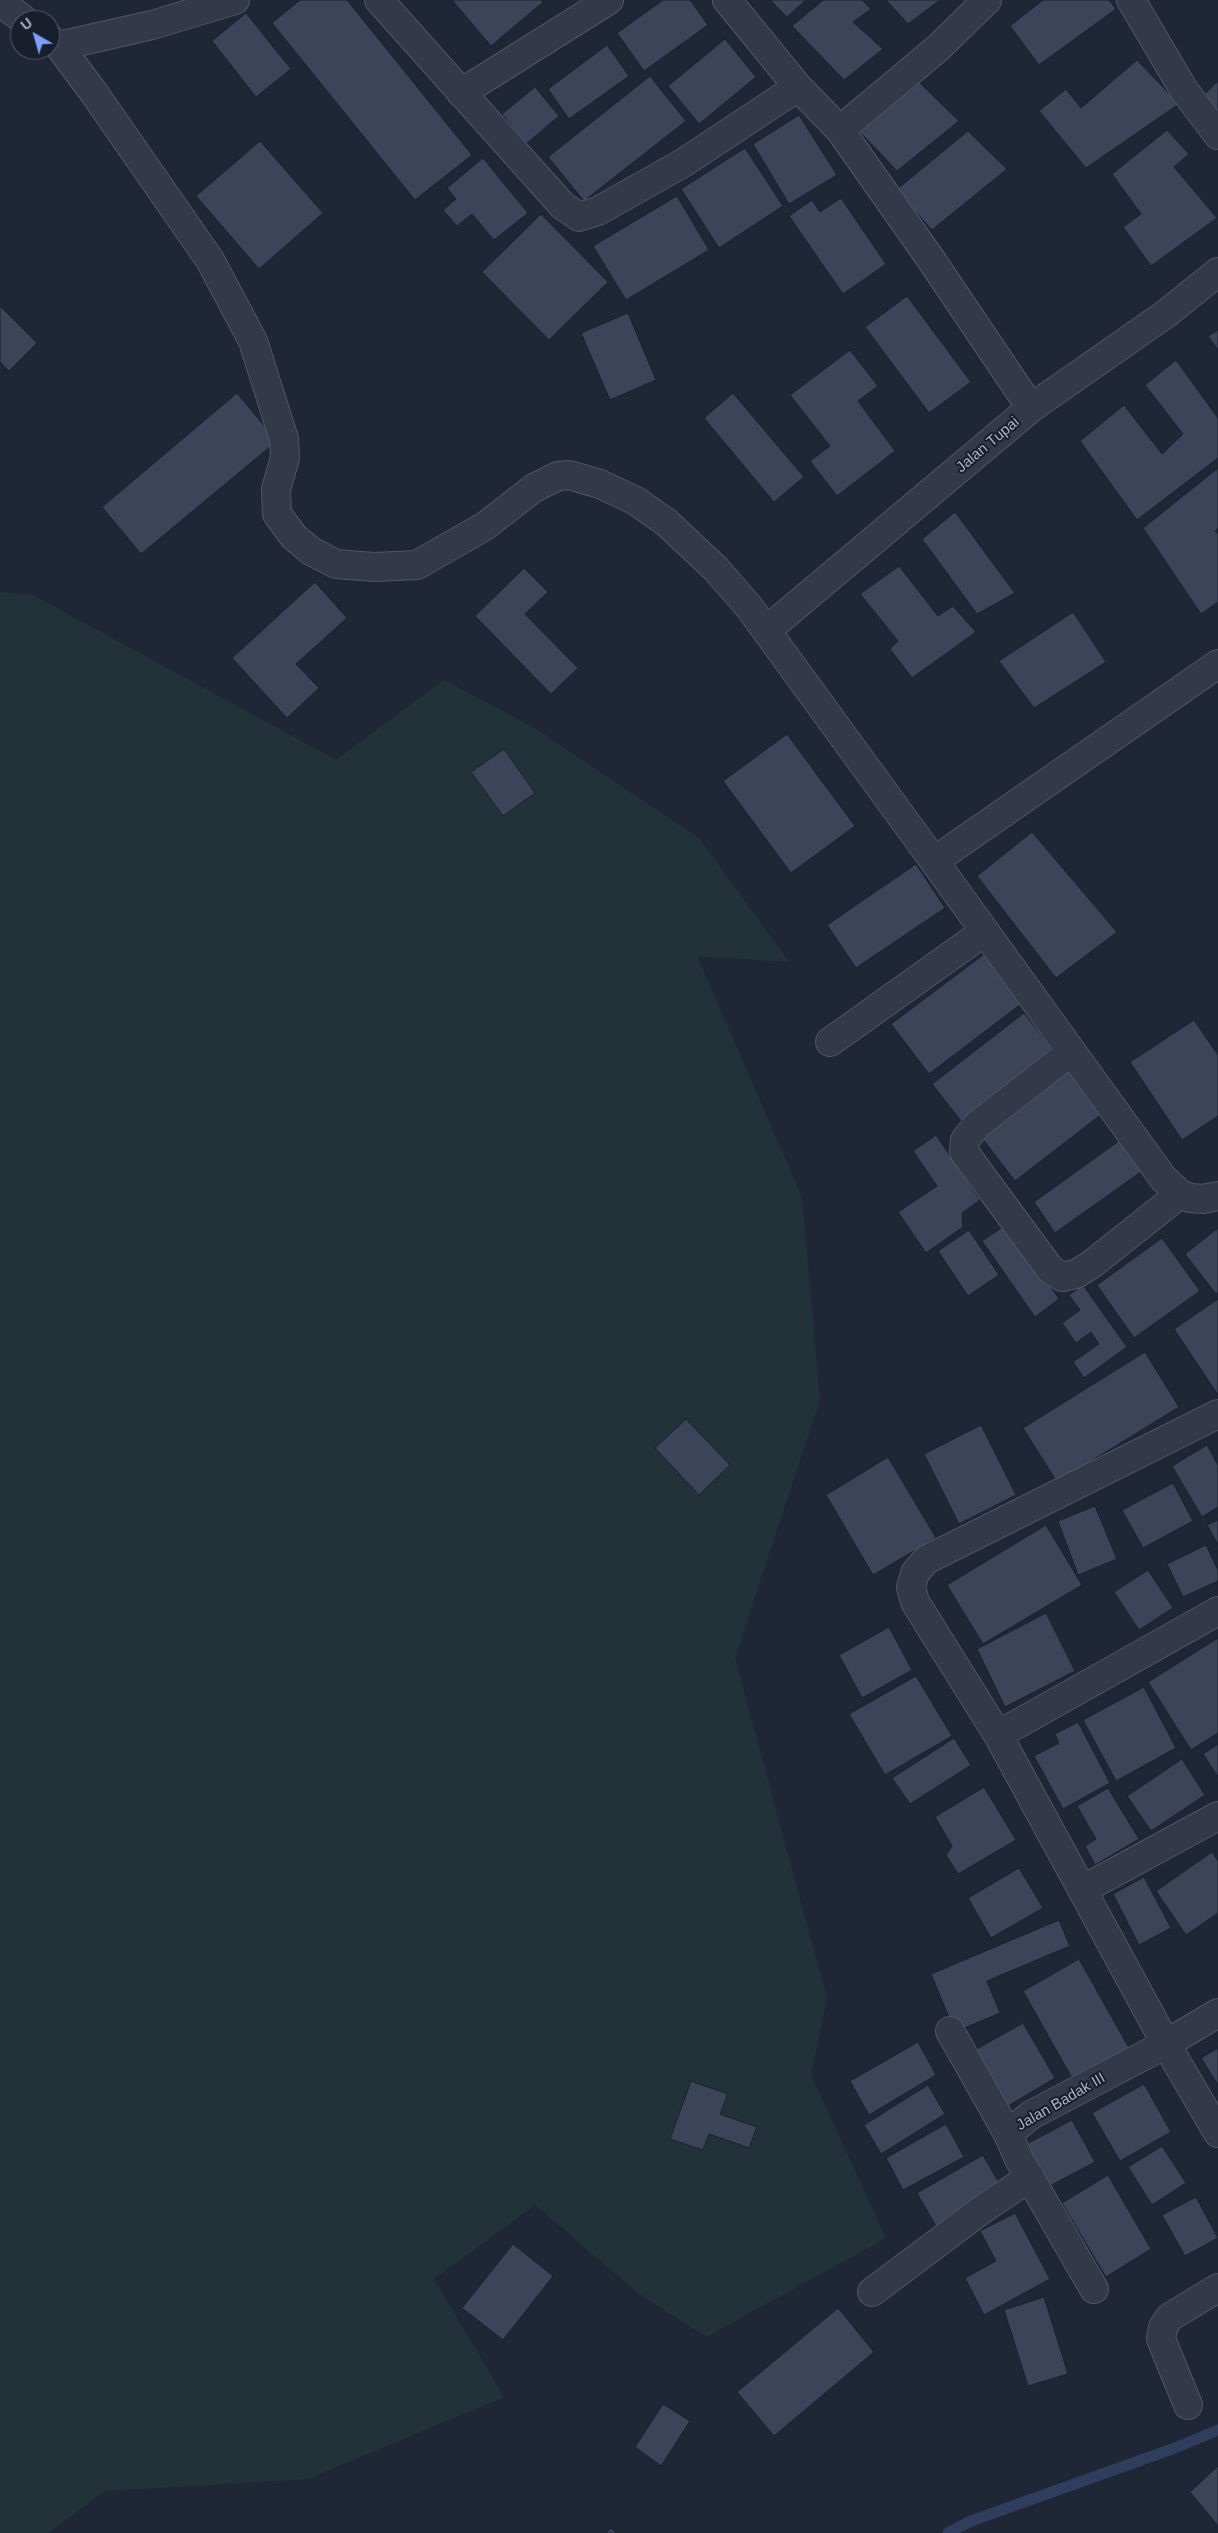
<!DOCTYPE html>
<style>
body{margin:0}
#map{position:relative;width:1218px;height:2533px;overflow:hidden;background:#1f2737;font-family:Arial,sans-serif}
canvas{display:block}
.north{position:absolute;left:10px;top:10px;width:50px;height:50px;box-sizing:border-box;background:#181e2c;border:1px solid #545a69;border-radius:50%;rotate:322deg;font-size:14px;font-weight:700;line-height:20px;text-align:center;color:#adb3c5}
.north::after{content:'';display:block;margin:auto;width:18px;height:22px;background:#7c9ffa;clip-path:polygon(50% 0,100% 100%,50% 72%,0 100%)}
</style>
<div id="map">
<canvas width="1218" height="2533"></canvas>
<div class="north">U</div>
</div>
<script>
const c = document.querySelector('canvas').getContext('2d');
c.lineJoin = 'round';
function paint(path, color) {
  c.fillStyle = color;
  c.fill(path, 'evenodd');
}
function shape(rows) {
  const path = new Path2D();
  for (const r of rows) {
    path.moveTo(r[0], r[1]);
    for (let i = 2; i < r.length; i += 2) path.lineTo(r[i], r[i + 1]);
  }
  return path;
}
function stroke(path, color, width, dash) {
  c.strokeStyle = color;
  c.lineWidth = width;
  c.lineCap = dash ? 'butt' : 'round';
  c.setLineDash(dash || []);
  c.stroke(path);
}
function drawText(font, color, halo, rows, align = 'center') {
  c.font = font + ' Arial,sans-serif';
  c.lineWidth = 4;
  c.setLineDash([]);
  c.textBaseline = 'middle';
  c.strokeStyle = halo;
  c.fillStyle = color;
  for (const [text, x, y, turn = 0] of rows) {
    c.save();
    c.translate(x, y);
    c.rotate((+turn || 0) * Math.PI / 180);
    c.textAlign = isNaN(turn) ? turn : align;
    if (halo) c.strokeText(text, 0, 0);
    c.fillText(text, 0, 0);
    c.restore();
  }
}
paint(shape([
 [0,592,33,595,336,760,444,680,533,727,699,838,789,962,697,956,802,1197,820,1399,735,1658,827,1999,811,2075,886,2238,706,2337,638,2293,535,2205,434,2279,504,2397,308,2479,105,2491,48,2533,0,2533]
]), '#213338');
stroke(shape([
 [948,2533,971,2521,1175,2448,1218,2430]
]), '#303e5d', 11);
const building = shape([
 [300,0,347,0,472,155,415,200,272,23,300,0],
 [452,0,541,0,543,2,491,46,452,0],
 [663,0,690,0,708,25,644,71,617,33,663,0],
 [770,0,806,0,787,17,770,0],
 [823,0,862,0,871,9,853,22,883,49,844,80,792,26,823,0],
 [886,0,940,0,908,24,886,0],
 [1043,0,1109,0,1116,9,1039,65,1010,26,1043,0],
 [246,13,291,69,256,97,212,41,246,13],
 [725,39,756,77,699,124,668,86,725,39],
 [607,45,629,76,569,119,548,89,607,45],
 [1137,60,1179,104,1086,168,1039,111,1066,89,1081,108,1137,60],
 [650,76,686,121,584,201,548,157,650,76],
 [1218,81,1218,118,1199,100,1218,81],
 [919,82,959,121,897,171,858,130,919,82],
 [535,87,559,116,526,144,502,114,535,87],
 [799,115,837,175,789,204,753,144,799,115],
 [1167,130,1189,154,1174,167,1217,218,1151,266,1123,227,1141,214,1112,174,1167,130],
 [968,131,1007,169,932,230,896,190,968,131],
 [260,141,323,213,259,269,196,196,260,141],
 [745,148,783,206,719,248,681,189,745,148],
 [483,158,528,213,494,240,472,214,457,226,443,210,456,199,447,188,483,158],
 [677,196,709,250,626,300,593,246,677,196],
 [841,198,886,264,843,294,789,216,812,200,820,212,841,198],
 [541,214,608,282,549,340,482,272,541,214],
 [907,296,971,382,929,413,865,327,907,296],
 [0,306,37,343,9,371,0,362,0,306],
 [628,313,656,380,610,400,581,333,628,313],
 [1218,330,1218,350,1208,336,1218,330],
 [850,350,878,386,858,401,895,451,837,496,810,461,830,446,790,395,850,350],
 [1176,360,1218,418,1218,458,1137,520,1080,441,1124,405,1162,454,1183,434,1145,385,1176,360],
 [237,393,277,441,141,554,102,507,237,393],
 [733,393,804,477,774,502,704,418,733,393],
 [1218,468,1218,528,1215,531,1218,534,1218,602,1201,614,1143,528,1218,468],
 [955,512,1015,593,977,614,922,539,955,512],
 [899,566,938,616,953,606,976,632,912,678,890,649,898,641,860,594,899,566],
 [524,568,548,592,525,614,578,668,551,694,475,616,524,568],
 [315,582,347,618,296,664,319,688,287,718,232,658,315,582],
 [1073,612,1106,662,1034,708,999,661,1073,612],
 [787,734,855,826,791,873,723,781,787,734],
 [504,749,535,793,503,816,471,772,504,749],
 [1032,832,1117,932,1056,978,977,876,1032,832],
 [916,864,945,908,856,968,827,925,916,864],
 [987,952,1025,1001,929,1074,891,1024,987,952],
 [1024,1013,1053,1050,961,1121,932,1084,1024,1013],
 [1194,1020,1218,1055,1218,1116,1182,1140,1130,1062,1194,1020],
 [1069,1062,1107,1110,1015,1181,978,1133,1069,1062],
 [936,1135,980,1200,962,1213,963,1227,926,1253,898,1212,937,1186,913,1151,936,1135],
 [1123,1138,1145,1169,1055,1233,1034,1202,1123,1138],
 [1007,1224,1059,1299,1035,1317,982,1241,1007,1224],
 [1218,1228,1218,1292,1216,1294,1185,1254,1218,1228],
 [969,1230,999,1275,968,1296,938,1251,969,1230],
 [1162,1238,1200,1291,1134,1338,1097,1285,1162,1238],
 [1083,1285,1127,1347,1084,1378,1073,1362,1099,1344,1091,1332,1076,1343,1062,1323,1080,1310,1069,1295,1083,1285],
 [1218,1299,1218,1395,1174,1329,1218,1299],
 [1145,1352,1179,1407,1057,1482,1023,1428,1145,1352],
 [686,1419,730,1465,699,1495,655,1448,686,1419],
 [981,1425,1016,1495,959,1524,924,1454,981,1425],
 [1207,1445,1218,1465,1218,1507,1202,1517,1172,1466,1207,1445],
 [888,1457,936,1538,873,1575,826,1495,888,1457],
 [1173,1483,1193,1521,1143,1548,1122,1510,1173,1483],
 [1095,1506,1117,1559,1078,1575,1058,1521,1095,1506],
 [1218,1520,1218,1545,1207,1525,1218,1520],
 [1046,1525,1082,1585,983,1644,947,1585,1046,1525],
 [1206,1545,1218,1570,1218,1581,1183,1597,1167,1564,1206,1545],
 [1148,1570,1173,1608,1139,1630,1114,1592,1148,1570],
 [1046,1613,1075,1671,1005,1707,977,1649,1046,1613],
 [889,1627,912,1670,862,1698,839,1655,889,1627],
 [1218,1638,1218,1733,1191,1750,1148,1682,1218,1638],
 [916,1676,952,1736,885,1775,849,1714,916,1676],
 [1144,1687,1176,1748,1116,1781,1083,1720,1144,1687],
 [1078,1722,1110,1783,1063,1809,1034,1756,1059,1743,1055,1734,1078,1722],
 [954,1738,971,1765,910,1804,892,1778,954,1738],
 [1218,1744,1218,1777,1203,1754,1218,1744],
 [1182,1759,1205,1795,1151,1831,1127,1796,1182,1759],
 [984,1787,1016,1840,958,1874,946,1855,952,1846,935,1817,984,1787],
 [1108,1788,1139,1839,1095,1865,1085,1846,1096,1839,1077,1806,1108,1788],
 [1212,1852,1218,1861,1218,1913,1186,1935,1156,1891,1212,1852],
 [1019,1868,1043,1908,991,1938,968,1898,1019,1868],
 [1144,1877,1171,1928,1139,1945,1113,1894,1144,1877],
 [1059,1920,1070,1946,987,1981,1000,2013,955,2032,931,1974,1059,1920],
 [1079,1959,1133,2055,1077,2087,1023,1991,1079,1959],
 [1023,2023,1055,2078,998,2112,966,2055,1023,2023],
 [918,2042,936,2075,869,2115,850,2081,918,2042],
 [1218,2048,1218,2085,1201,2058,1218,2048],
 [691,2081,728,2094,720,2114,757,2127,749,2148,709,2134,703,2150,670,2139,691,2081],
 [1144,2084,1171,2132,1120,2161,1092,2113,1144,2084],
 [928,2085,945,2114,881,2154,864,2125,928,2085],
 [1072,2120,1095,2162,1046,2188,1023,2146,1072,2120],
 [946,2124,964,2157,903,2190,886,2158,946,2124],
 [1162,2146,1186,2183,1152,2205,1128,2167,1162,2146],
 [983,2155,1003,2190,937,2228,917,2193,983,2155],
 [1108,2175,1151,2249,1106,2277,1062,2203,1108,2175],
 [1196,2197,1218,2238,1185,2256,1162,2215,1196,2197],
 [1015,2213,1050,2279,984,2315,965,2278,996,2261,980,2231,1015,2213],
 [513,2244,553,2276,503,2340,462,2308,513,2244],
 [1044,2297,1068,2374,1028,2386,1004,2310,1044,2297],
 [838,2308,874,2352,774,2436,737,2392,838,2308],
 [663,2404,690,2421,661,2466,635,2447,663,2404],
 [1218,2466,1218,2526,1190,2492,1218,2466],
 [611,2528,617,2533,606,2533,611,2528]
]);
paint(building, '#3b4458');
stroke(building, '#1a202e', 1);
const minor = shape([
 [379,0,562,205,579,217,598,211,683,163,798,87],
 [727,0,798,87,840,130,930,258,1031,408],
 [1131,0,1184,90,1218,135],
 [0,2,24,20],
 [50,39,59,46,94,93,210,260,253,341,284,439,285,458,276,489,277,514,294,537,311,551,336,564,375,567,417,565,485,526,534,488,558,476,569,475,600,484,636,501,667,523,716,569,749,607,934,861],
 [59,46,152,25,235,0],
 [461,93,609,0],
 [840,130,938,48,987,0],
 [767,630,1031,408,1167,313,1218,272],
 [1218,664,934,861,1163,1178,1180,1194,1190,1198,1203,1199,1218,1196],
 [830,1042,984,932],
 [1071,1052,977,1125,965,1140,964,1152,1050,1269,1062,1277,1076,1274,1092,1264,1180,1194],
 [1218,1414,926,1560,915,1573,911,1587,915,1602,998,1735,1166,2044,1218,2133],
 [998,1735,1218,1611],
 [1082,1890,1218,1816],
 [950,2031,1008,2134],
 [1094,2289,1019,2159,1008,2134,1031,2115,1166,2044,1218,2013],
 [872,2292,976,2214,1030,2177],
 [1188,2405,1161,2339,1163,2327,1170,2317,1218,2288]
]);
stroke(minor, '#505666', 30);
stroke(minor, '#333948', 28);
drawText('15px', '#adb3c5', '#181e2c', [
 ["Jalan Tupai",988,445,-40],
 ["Jalan Badak III",1061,2102,-30]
]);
</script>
